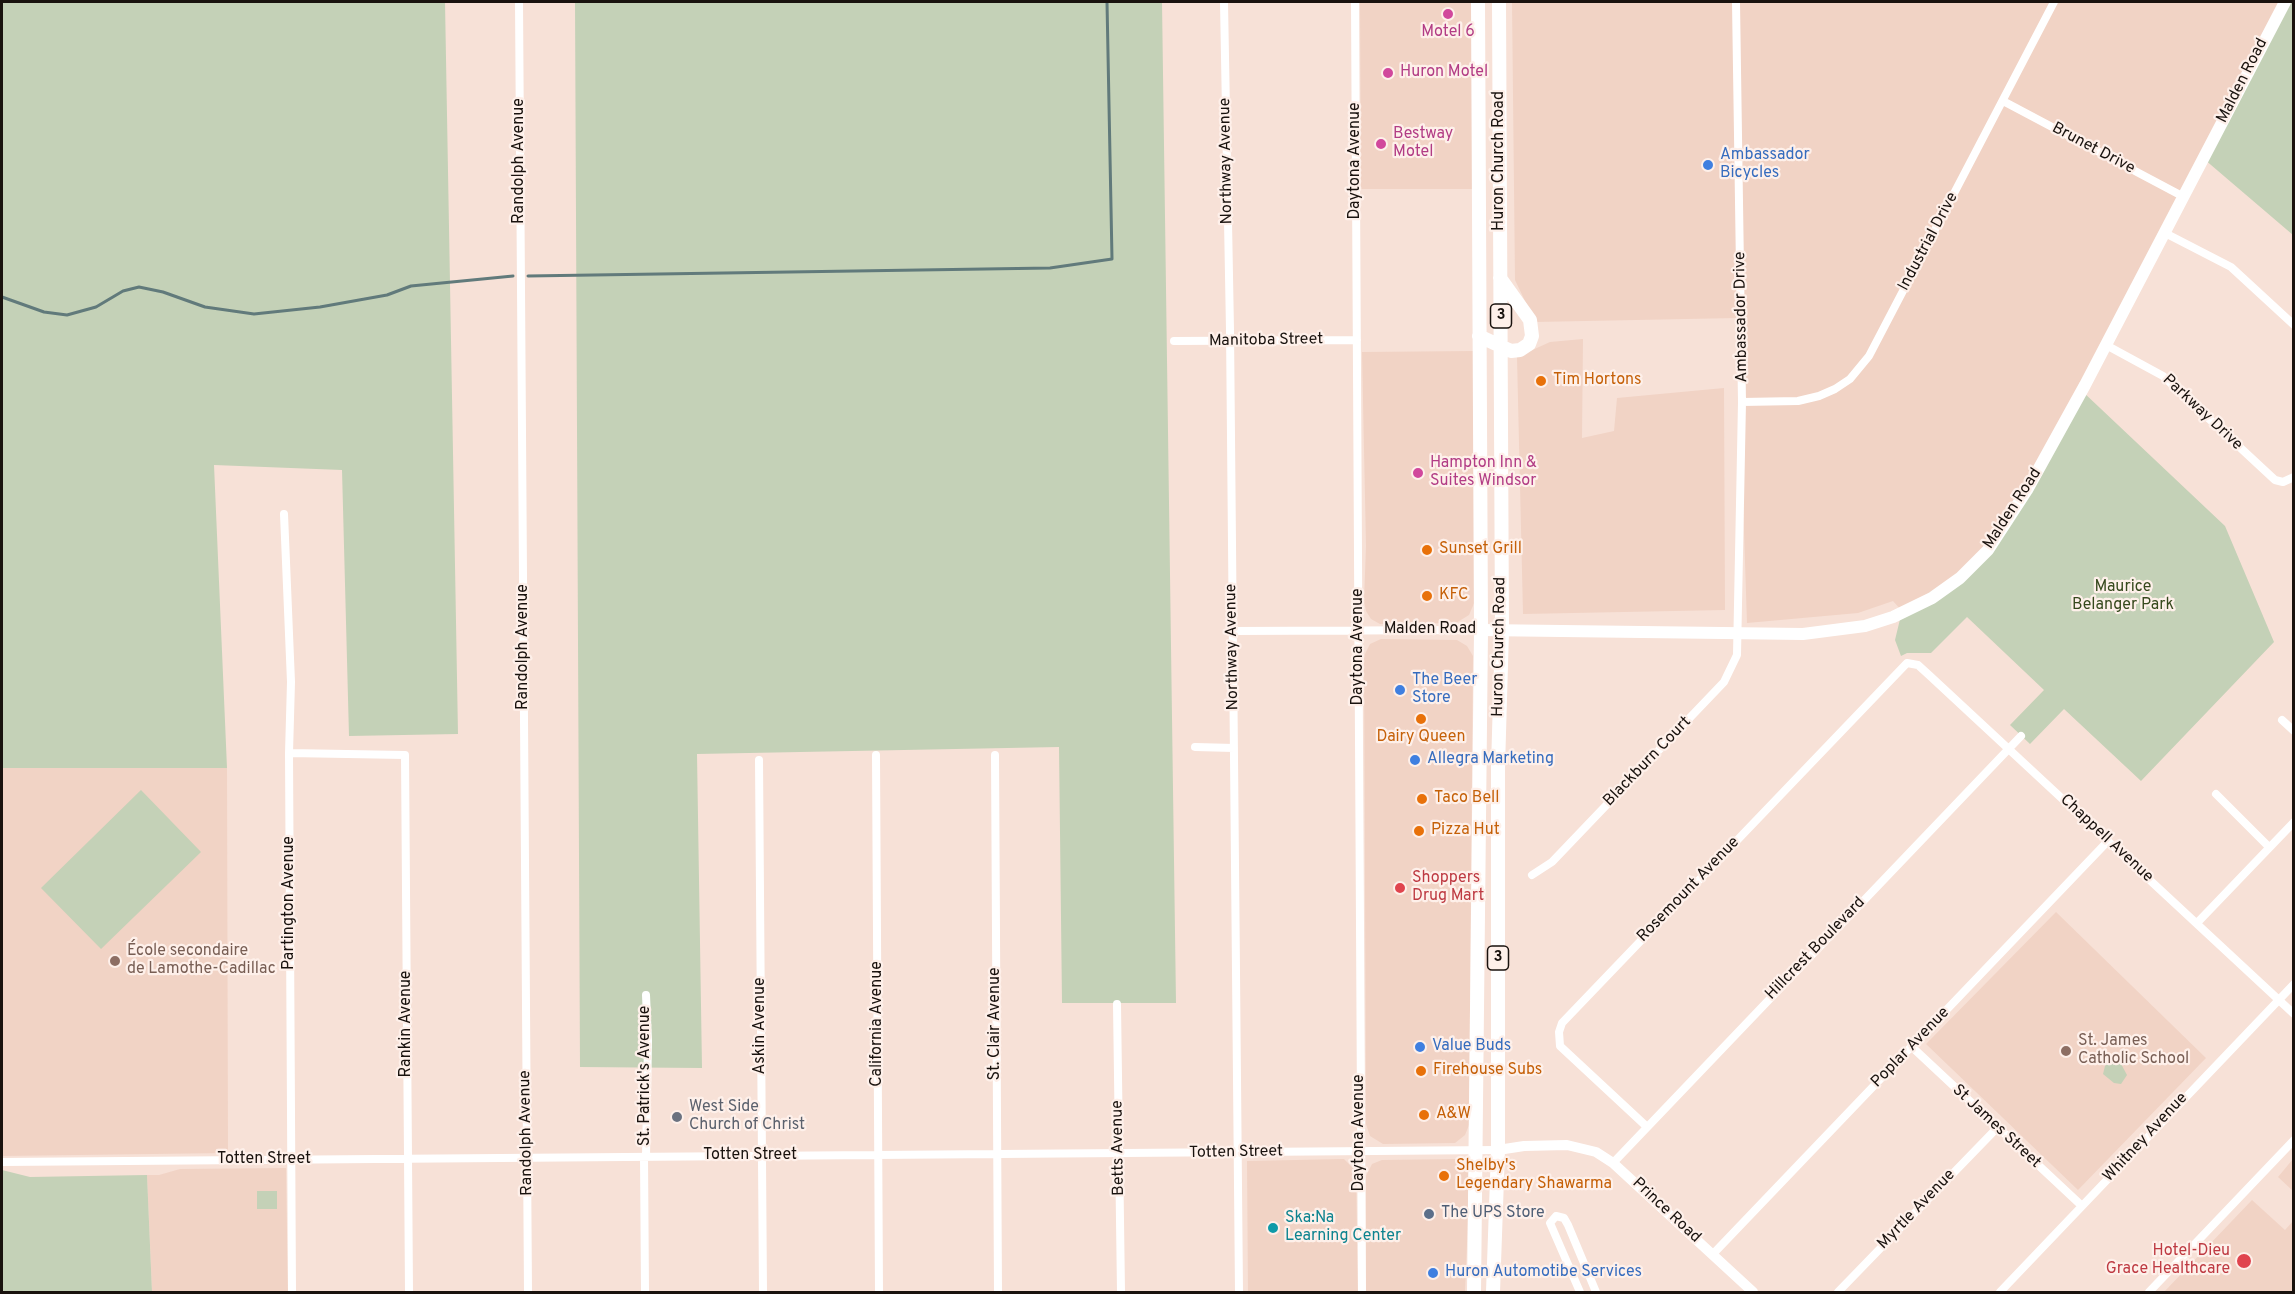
<!DOCTYPE html>
<meta charset="utf-8">
<style>
body{margin:0}
#map{position:relative;width:2295px;height:1294px;overflow:hidden;background:#f7e1d7;font-family:Overpass,sans-serif}
canvas{display:block}
.frame{position:absolute;inset:0;border:3px solid #19120e;pointer-events:none}
</style>
<div id="map">
<canvas width="2295" height="1294"></canvas>
<div class="frame"></div>
</div>
<script>
const c = document.querySelector('canvas').getContext('2d');
c.lineJoin = 'round';
function paint(path, color) {
  c.fillStyle = color;
  c.fill(path, 'evenodd');
}
function shape(rows) {
  const path = new Path2D();
  for (const r of rows) {
    path.moveTo(r[0], r[1]);
    for (let i = 2; i < r.length; i += 2) path.lineTo(r[i], r[i + 1]);
  }
  return path;
}
function stroke(path, color, width, dash) {
  c.strokeStyle = color;
  c.lineWidth = width;
  c.lineCap = dash ? 'butt' : 'round';
  c.setLineDash(dash || []);
  c.stroke(path);
}
function drawText(font, color, halo, rows, align = 'center') {
  c.font = font + ' Overpass,sans-serif';
  c.lineWidth = 4.5;
  c.setLineDash([]);
  c.textBaseline = 'middle';
  c.strokeStyle = halo;
  c.fillStyle = color;
  for (const [text, x, y, turn = 0] of rows) {
    c.save();
    c.translate(x, y);
    c.rotate((+turn || 0) * Math.PI / 180);
    c.textAlign = isNaN(turn) ? turn : align;
    if (halo) c.strokeText(text, 0, 0);
    c.fillText(text, 0, 0);
    c.restore();
  }
}
paint(shape([
 [1360,2,1473,2,1475,189,1361,189],
 [1512,2,2285,2,2082,391,1978,560,1902,611,1893,601,1858,613,1747,623,1737,318,1535,322,1515,280],
 [1583,339,1582,438,1614,431,1617,398,1724,388,1725,610,1523,614,1517,357,1550,342],
 [1474,351,1475,601,1469,615,1456,623,1380,624,1371,619,1366,611,1364,601,1366,546,1362,352],
 [1381,639,1457,640,1467,646,1473,656,1469,1125,1465,1135,1455,1143,1383,1144,1370,1136,1366,1124,1364,656,1370,644],
 [2,768,227,768,228,1153,2,1156],
 [2056,912,2206,1058,2078,1190,1926,1044],
 [1344,1159,1356,1171,1358,1292,1248,1292,1247,1161],
 [1458,1159,1468,1164,1470,1172,1465,1292,1366,1292,1366,1176,1372,1164,1382,1160],
 [2293,1159,2293,1191,2278,1177],
 [286,1168,288,1292,152,1292,147,1175,159,1175,180,1169],
 [2252,1200,2285,1230,2293,1221,2293,1292,2164,1292]
]), '#f1d3c5');
paint(shape([
 [2,2,445,2,458,734,349,736,342,470,214,465,227,768,2,768],
 [575,2,1162,2,1176,1003,1062,1003,1059,747,697,754,702,1068,580,1067],
 [2285,2,2293,2,2293,235,2204,159],
 [2082,391,2225,526,2274,642,2141,781,2064,709,2030,744,2010,725,2044,690,1967,617,1931,653,1907,653,1901,656,1895,640,1902,611,1978,560],
 [141,790,201,852,101,949,41,888],
 [2112,1058,2120,1062,2127,1075,2121,1084,2114,1083,2103,1074,2105,1066],
 [2,1170,30,1177,147,1175,152,1292,2,1292],
 [257,1191,277,1191,277,1209,257,1209]
]), '#c4d1b7');
stroke(shape([
 [528,276,1050,268,1112,259,1107,2],
 [2,297,44,312,67,315,96,307,123,291,139,287,163,292,205,307,254,314,320,307,387,295,411,286,513,276]
]), '#617a7b', 3);
stroke(shape([
 [519,2,528,1292],
 [1224,2,1230,330,1239,1292],
 [1355,2,1362,1292],
 [2003,101,2184,197],
 [2165,233,2231,267,2294,325],
 [1174,341,1357,340],
 [2106,345,2163,376,2275,480,2283,482,2294,477],
 [1742,402,1798,401,1819,396,1835,389,1850,379,1869,356,2054,2],
 [284,514,291,682,289,753,292,1292],
 [1233,631,1481,630],
 [2282,720,2294,731],
 [1195,747,1234,748],
 [289,753,405,755,409,1292],
 [876,755,879,1292],
 [995,755,998,1292],
 [759,760,763,1292],
 [2216,794,2269,847],
 [1532,875,1552,862,1724,682,1737,655,1742,402,1736,2],
 [2197,923,2294,822],
 [646,995,648,1041,646,1157],
 [1117,1004,1121,1292],
 [1912,1047,2082,1206],
 [1646,1126,1560,1046,1559,1032,1562,1023,1907,663,1918,665,1929,675,2294,1014],
 [644,1157,645,1292],
 [2,1162,1498,1150],
 [1613,1163,2021,736],
 [1713,1254,2108,841],
 [1580,1292,1550,1223,1556,1216,1564,1218,1568,1225,1596,1292],
 [1838,1292,1997,1128],
 [2000,1292,2294,984],
 [2149,1292,2294,1140]
]), '#fff', 8);
stroke(shape([
 [1498,1150,1524,1146,1567,1145,1596,1152,1613,1163,1753,1292]
]), '#fff', 10);
stroke(shape([
 [1481,630,1803,634,1865,626,1893,617,1932,598,1960,578,1988,550,2027,490,2085,385,2285,2]
]), '#fff', 12);
stroke(shape([
 [1479,336,1511,351,1520,350,1529,344,1532,336,1530,320,1500,278],
 [1474,1292,1481,630,1478,2],
 [1493,1292,1498,1150,1498,767,1502,631,1499,2]
]), '#fff', 14);
for (const [x, y, r, color] of [
 [1448,14,6,"#d1479c"],
 [1388,73,6,"#d1479c"],
 [1381,144,6,"#d1479c"],
 [1708,165,6,"#3f7fe0"],
 [1541,381,6,"#e8710a"],
 [1418,473,6,"#d1479c"],
 [1427,550,6,"#e8710a"],
 [1427,596,6,"#e8710a"],
 [1400,690,6,"#3f7fe0"],
 [1421,719,6,"#e8710a"],
 [1415,760,6,"#3f7fe0"],
 [1422,799,6,"#e8710a"],
 [1419,831,6,"#e8710a"],
 [1400,888,6,"#e0444e"],
 [115,961,6,"#8d6e63"],
 [1420,1047,6,"#3f7fe0"],
 [2066,1051,6,"#8d6e63"],
 [1421,1071,6,"#e8710a"],
 [1424,1115,6,"#e8710a"],
 [677,1117,6,"#6b7280"],
 [1444,1176,6,"#e8710a"],
 [1429,1214,6,"#5c6f8a"],
 [1273,1228,6,"#0f9aa8"],
 [2244,1261,8,"#e0444e"],
 [1433,1273,6,"#3f7fe0"]
]) {
  const dot = new Path2D();
  dot.arc(x, y, r, 0, 2 * Math.PI);
  c.fillStyle = color;
  c.fill(dot);
  stroke(dot, '#fef0ea', 2);
}
for (const [x, y, w] of [
 [1501,316,21],
 [1498,958,21]
]) {
  const box = new Path2D();
  box.roundRect(x - w / 2, y - 12, w, 24, 4.5);
  c.fillStyle = '#fef0ea';
  c.fill(box);
  stroke(box, '#19120e', 1.5);
}
drawText('bold 15px', '#19120e', null, [
 ["3",1501,316],
 ["3",1498,958]
]);
drawText('16px', '#b23c85', '#fef0ea', [
 ["Motel 6",1448,33,"center"],
 ["Huron Motel",1400,73],
 ["Bestway",1393,135],
 ["Motel",1393,153],
 ["Hampton Inn &",1430,464],
 ["Suites Windsor",1430,482]
], 'left');
drawText('16px', '#19120e', '#fef0ea', [
 ["Malden Road",2243,81,-63],
 ["Brunet Drive",2093,149,28],
 ["Randolph Avenue",520,161,-90],
 ["Northway Avenue",1227,161,-91],
 ["Daytona Avenue",1356,161,-90],
 ["Huron Church Road",1500,161,-90],
 ["Industrial Drive",1929,242,-62],
 ["Ambassador Drive",1742,317,-91],
 ["Manitoba Street",1266,341,-1],
 ["Parkway Drive",2202,413,43],
 ["Malden Road",2013,509,-57],
 ["Malden Road",1430,630],
 ["Randolph Avenue",524,647,-90],
 ["Northway Avenue",1233,647,-91],
 ["Daytona Avenue",1359,647,-90],
 ["Huron Church Road",1500,647,-89],
 ["Blackburn Court",1648,762,-46],
 ["Chappell Avenue",2106,839,43],
 ["Rosemount Avenue",1689,890,-46],
 ["Partington Avenue",290,903,-90],
 ["Hillcrest Boulevard",1816,949,-46],
 ["Rankin Avenue",407,1024,-90],
 ["California Avenue",878,1024,-90],
 ["St. Clair Avenue",996,1024,-90],
 ["Askin Avenue",761,1026,-90],
 ["Poplar Avenue",1911,1048,-46],
 ["St. Patrick's Avenue",646,1076,-90],
 ["St James Street",1996,1127,43],
 ["Randolph Avenue",527,1133,-91],
 ["Daytona Avenue",1360,1133,-90],
 ["Whitney Avenue",2146,1138,-47],
 ["Betts Avenue",1119,1148,-91],
 ["Totten Street",1236,1153,-1],
 ["Totten Street",750,1156],
 ["Totten Street",264,1160],
 ["Myrtle Avenue",1917,1210,-46],
 ["Prince Road",1666,1211,43]
]);
drawText('16px', '#366cbe', '#fef0ea', [
 ["Ambassador",1720,156],
 ["Bicycles",1720,174],
 ["The Beer",1412,681],
 ["Store",1412,699],
 ["Allegra Marketing",1427,760],
 ["Value Buds",1432,1047],
 ["Huron Automotibe Services",1445,1273]
], 'left');
drawText('16px', '#c56008', '#fef0ea', [
 ["Tim Hortons",1553,381],
 ["Sunset Grill",1439,550],
 ["KFC",1439,596],
 ["Dairy Queen",1421,738,"center"],
 ["Taco Bell",1434,799],
 ["Pizza Hut",1431,831],
 ["Firehouse Subs",1433,1071],
 ["A&W",1436,1115],
 ["Shelby's",1456,1167],
 ["Legendary Shawarma",1456,1185]
], 'left');
drawText('16px', '#36491d', '#fef0ea', [
 ["Maurice",2123,588],
 ["Belanger Park",2123,606]
]);
drawText('16px', '#be3a42', '#fef0ea', [
 ["Shoppers",1412,879],
 ["Drug Mart",1412,897],
 ["Hotel-Dieu",2230,1252,"right"],
 ["Grace Healthcare",2230,1270,"right"]
], 'left');
drawText('16px', '#785e54', '#fef0ea', [
 ["École secondaire",127,952],
 ["de Lamothe-Cadillac",127,970],
 ["St. James",2078,1042],
 ["Catholic School",2078,1060]
], 'left');
drawText('16px', '#5b616d', '#fef0ea', [
 ["West Side",689,1108],
 ["Church of Christ",689,1126]
], 'left');
drawText('16px', '#4e5e75', '#fef0ea', [
 ["The UPS Store",1441,1214]
], 'left');
drawText('16px', '#0d838f', '#fef0ea', [
 ["Ska:Na",1285,1219],
 ["Learning Center",1285,1237]
], 'left');
</script>
